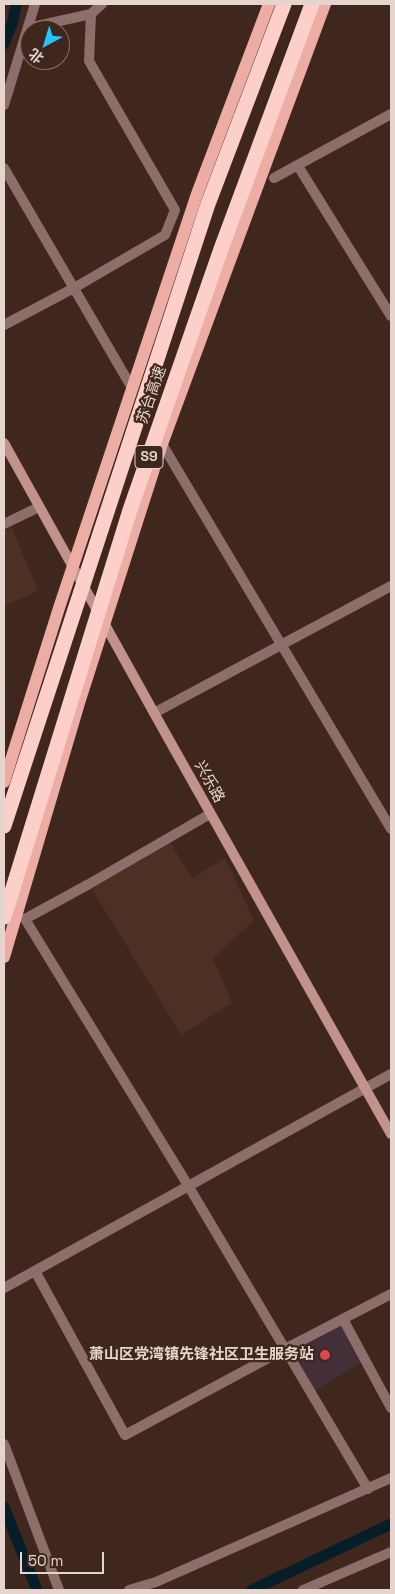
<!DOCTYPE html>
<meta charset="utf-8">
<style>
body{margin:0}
#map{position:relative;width:395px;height:1594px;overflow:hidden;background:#40271d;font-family:"Space Grotesk","Noto Sans SC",sans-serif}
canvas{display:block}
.frame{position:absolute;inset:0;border:5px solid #e6d5cf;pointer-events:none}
.north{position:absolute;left:20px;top:20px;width:50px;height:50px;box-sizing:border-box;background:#40271d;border:1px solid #826d64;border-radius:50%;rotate:219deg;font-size:14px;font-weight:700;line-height:20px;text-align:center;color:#e6d5cf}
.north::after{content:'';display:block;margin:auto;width:18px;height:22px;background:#1fc9fd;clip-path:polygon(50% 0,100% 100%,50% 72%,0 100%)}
.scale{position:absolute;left:20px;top:1552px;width:84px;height:22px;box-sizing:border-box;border:2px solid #e6d5cf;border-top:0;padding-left:6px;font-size:15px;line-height:18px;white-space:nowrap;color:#e6d5cf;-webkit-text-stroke:4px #40271d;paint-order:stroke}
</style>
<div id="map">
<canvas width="395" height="1594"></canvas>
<div class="frame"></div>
<div class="north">北</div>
<div class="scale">50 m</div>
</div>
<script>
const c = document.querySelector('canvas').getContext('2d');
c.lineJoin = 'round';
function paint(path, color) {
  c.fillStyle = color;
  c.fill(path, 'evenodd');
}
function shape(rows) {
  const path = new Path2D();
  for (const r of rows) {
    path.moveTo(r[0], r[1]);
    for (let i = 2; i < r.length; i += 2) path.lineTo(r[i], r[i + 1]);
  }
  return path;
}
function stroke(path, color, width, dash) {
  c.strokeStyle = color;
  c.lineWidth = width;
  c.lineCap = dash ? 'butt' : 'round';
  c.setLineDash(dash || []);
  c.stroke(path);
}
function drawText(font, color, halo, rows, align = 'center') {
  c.font = font + ' "Space Grotesk","Noto Sans SC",sans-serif';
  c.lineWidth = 4.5;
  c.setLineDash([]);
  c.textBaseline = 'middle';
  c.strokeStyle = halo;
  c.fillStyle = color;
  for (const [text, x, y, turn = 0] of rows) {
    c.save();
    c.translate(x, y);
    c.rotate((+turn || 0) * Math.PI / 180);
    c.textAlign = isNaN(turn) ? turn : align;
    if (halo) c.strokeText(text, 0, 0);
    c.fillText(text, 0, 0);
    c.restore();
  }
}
paint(shape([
 [12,527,38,591,4,606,4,531],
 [168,839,192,878,225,858,254,920,213,959,232,1003,181,1035,89,884]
]), '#4e2f23');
paint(shape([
 [343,1319,365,1360,311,1393,285,1349]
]), '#422f38');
stroke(shape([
 [4,44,13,21,16,4],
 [4,1507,37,1590],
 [252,1590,391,1524]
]), '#051e27', 11);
stroke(shape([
 [28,28,91,14],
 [4,105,35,4],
 [298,166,391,316],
 [4,168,132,388],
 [274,178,391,114],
 [4,325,74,288,165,235,175,210,89,61,91,14,102,4],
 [162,444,391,829],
 [4,524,39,507],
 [154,713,391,586],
 [210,814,89,884,25,919,189,1187,368,1489],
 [35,1271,125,1435,285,1349,391,1294],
 [4,1288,391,1074],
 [343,1319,391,1408],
 [4,1444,59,1590],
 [129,1590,156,1582,391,1478],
 [303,1590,391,1552]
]), '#8d6e6a', 10);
stroke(shape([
 [4,443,163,729,391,1134]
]), '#c2928c', 10);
stroke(shape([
 [4,782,59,608,197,194,269,4],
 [4,957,79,703,162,444,325,4]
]), '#ecada5', 12);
stroke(shape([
 [4,826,208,204,284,4],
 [4,917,130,510,221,249,312,4]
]), '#fdcfc9', 15);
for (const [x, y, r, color] of [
 [325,1355,6,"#e0444e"]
]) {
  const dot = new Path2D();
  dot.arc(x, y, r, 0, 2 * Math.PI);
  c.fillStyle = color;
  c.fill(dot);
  stroke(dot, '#40271d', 2);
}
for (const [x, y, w] of [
 [149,457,28]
]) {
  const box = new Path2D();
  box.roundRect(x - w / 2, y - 11.5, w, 23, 4);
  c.fillStyle = '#40271d';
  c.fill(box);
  stroke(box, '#e6d5cf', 1);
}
drawText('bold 14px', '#e6d5cf', null, [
 ["S9",149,457]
]);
drawText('15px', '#e6d5cf', '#40271d', [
 ["苏台高速",152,395,-71],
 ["兴乐路",209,782,61]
]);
drawText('bold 15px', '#e6d5cf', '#40271d', [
 ["萧山区党湾镇先锋社区卫生服务站",314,1355]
], 'right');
</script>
